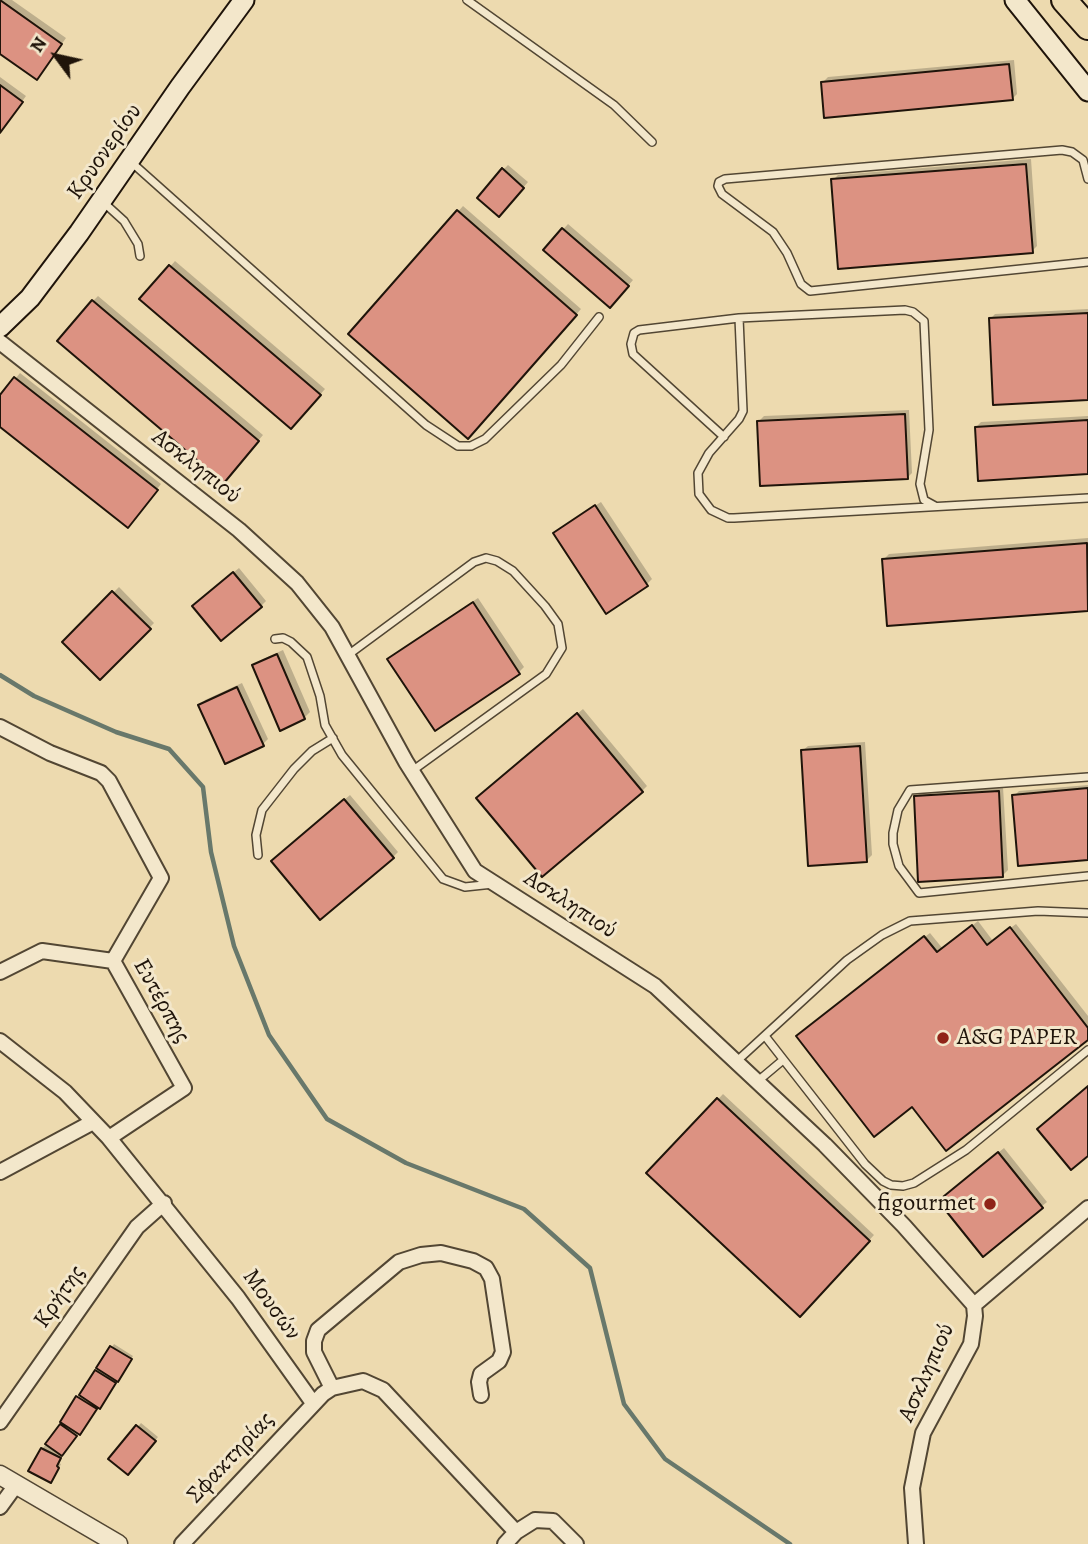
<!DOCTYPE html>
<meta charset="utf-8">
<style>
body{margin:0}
#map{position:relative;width:1088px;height:1544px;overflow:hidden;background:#eddaaf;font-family:Alegreya,serif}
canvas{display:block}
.north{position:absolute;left:21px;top:21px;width:70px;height:70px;-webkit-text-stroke:5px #f3e7cb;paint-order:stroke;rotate:303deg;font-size:19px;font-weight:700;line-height:28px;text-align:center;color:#1f140a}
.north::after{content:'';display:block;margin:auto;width:24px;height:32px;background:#1f140a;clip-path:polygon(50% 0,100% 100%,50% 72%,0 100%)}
</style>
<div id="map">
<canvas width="1088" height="1544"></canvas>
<div class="north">N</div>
</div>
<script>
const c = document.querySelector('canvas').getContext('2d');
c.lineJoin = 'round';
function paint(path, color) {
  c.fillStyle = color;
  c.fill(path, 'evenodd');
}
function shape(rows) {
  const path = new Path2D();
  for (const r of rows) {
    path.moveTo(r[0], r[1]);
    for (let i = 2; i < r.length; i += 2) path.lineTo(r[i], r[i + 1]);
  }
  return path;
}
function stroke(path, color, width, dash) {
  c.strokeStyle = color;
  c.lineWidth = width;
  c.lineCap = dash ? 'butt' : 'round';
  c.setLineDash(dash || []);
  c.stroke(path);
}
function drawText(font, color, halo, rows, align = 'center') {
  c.font = font + ' Alegreya,serif';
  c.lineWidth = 6;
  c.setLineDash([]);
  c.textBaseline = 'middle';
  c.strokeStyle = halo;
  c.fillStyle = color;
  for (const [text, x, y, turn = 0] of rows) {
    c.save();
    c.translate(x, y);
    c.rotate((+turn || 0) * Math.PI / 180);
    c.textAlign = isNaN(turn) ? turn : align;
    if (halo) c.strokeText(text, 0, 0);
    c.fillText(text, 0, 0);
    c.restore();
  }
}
paint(shape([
 [0,0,12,0,66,38,41,73,0,52],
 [1014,60,1017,94,1012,99,823,82,828,77],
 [0,77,26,96,0,132],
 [1031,159,1037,246,1032,251,833,180,838,175],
 [508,165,528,182,504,210,503,170],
 [463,206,581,309,473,432,350,334],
 [568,224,633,280,615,301,545,250],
 [175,261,325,389,296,422,142,299],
 [98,296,263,435,229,475,93,301],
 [1088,309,1088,398,990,319,995,314],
 [20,373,161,484,133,520,0,425,0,398],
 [909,410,912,473,907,478,759,421,764,416],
 [1088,416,1088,472,976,427,981,422],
 [601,502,652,579,647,584,560,528],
 [1088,538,1088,609,888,625,884,559,889,554],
 [239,568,266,601,261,606,199,601],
 [119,587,154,623,100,678,64,642],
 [478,598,524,667,519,672,394,654],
 [283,650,310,712,304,718,281,728,254,666,259,661],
 [242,683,268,739,263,744,200,706,205,700],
 [583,709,647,786,642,791,483,793],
 [865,742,872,855,867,860,802,751,808,746],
 [1088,785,1088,858,1014,796,1019,791],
 [1003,787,1008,870,1003,875,916,797,921,792],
 [350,795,398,852,393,857,278,856],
 [978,921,993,941,1016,924,1088,1016,1088,1037,913,1105,804,1031,930,933,943,949],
 [723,1094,874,1235,800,1314,649,1173],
 [1004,1148,1047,1202,983,1254,945,1196],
 [114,1344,133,1356,103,1403,99,1405,62,1455,58,1463,61,1464,54,1478,42,1449,64,1423,78,1397,81,1394],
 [141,1423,158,1437,128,1473,111,1458]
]), '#0003');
stroke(shape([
 [0,675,34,696,116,732,169,749,203,787,211,852,234,946,269,1035,327,1119,406,1163,524,1209,590,1268,624,1404,665,1459,790,1544]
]), '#68786b', 4.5);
const building = shape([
 [0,0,62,44,37,80,0,54,0,0],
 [1009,64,1013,100,824,118,821,82,1009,64],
 [0,85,23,102,0,133,0,85],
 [1026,164,1033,253,838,269,831,179,1026,164],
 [502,168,524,188,499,217,477,198,502,168],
 [457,210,577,315,468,439,348,334,457,210],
 [562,228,629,286,610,308,543,250,562,228],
 [169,265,321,395,291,429,139,299,169,265],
 [92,300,259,441,224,483,57,341,92,300],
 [1088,313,1088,400,993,405,989,318,1088,313],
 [14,377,158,490,128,528,0,427,0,395,14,377],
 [905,414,908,479,760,486,757,421,905,414],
 [1088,420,1088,474,978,481,975,427,1088,420],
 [595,505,648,586,606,614,553,533,595,505],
 [1087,543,1088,611,887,626,882,559,1087,543],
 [233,572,262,607,221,641,192,606,233,572],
 [112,591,151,629,100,680,62,642,112,591],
 [473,602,520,674,435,731,387,659,473,602],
 [277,654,305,719,280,731,252,665,277,654],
 [237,687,264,746,225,764,198,705,237,687],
 [577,713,643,792,542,877,476,798,577,713],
 [860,746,867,862,808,866,801,750,860,746],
 [1088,788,1088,860,1018,866,1012,795,1088,788],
 [999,791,1003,877,918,882,914,796,999,791],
 [344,799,394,858,320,920,271,861,344,799],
 [972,925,987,945,1010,927,1088,1028,1088,1040,946,1151,912,1107,874,1137,796,1036,924,936,937,952,972,925],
 [1088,1086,1088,1156,1071,1170,1037,1129,1088,1086],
 [717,1098,870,1241,800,1317,646,1173,717,1098],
 [998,1152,1043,1208,983,1257,938,1201,998,1152],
 [110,1346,132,1359,118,1382,96,1368,110,1346],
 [95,1370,116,1383,100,1409,79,1395,95,1370],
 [76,1396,97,1409,80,1435,60,1422,76,1396],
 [60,1424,77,1436,62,1456,45,1444,60,1424],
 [136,1425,156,1441,128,1475,108,1459,136,1425],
 [41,1448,61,1458,57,1466,59,1468,51,1483,28,1471,41,1448]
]);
paint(building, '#dc9282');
stroke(building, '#1f140a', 2);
const service = shape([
 [467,0,614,105,652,142],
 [130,161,426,425,458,446,471,446,485,439,561,365,599,317],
 [1088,179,1083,160,1072,152,1062,150,725,179,719,182,718,186,722,194,773,232,787,253,801,284,810,291,1088,262],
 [102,201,124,221,138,244,140,256],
 [739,318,743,411,739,419,709,453,698,473,699,494,711,510,728,518,734,518,1088,498],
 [724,437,633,354,631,344,634,333,639,330,739,318,905,310,913,312,924,321,929,430,920,484,924,500,935,506],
 [275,639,283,638,291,642,307,657,320,696,325,725,342,755,443,879,465,887,493,884],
 [348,655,474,562,486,558,497,561,513,571,545,606,558,624,562,648,546,674,412,771],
 [1088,777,910,790,898,810,893,833,893,844,899,866,919,893,1088,876],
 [258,855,256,835,262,810,294,769,312,751,333,738],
 [765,1036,865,1164,883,1181,891,1185,903,1186,914,1183,966,1150,1088,1050],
 [737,1061,847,960,882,935,910,921,1038,911,1088,913],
 [758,1081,783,1060]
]);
const minor = shape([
 [0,342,239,530,297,583,332,627,406,762,475,871,655,986,825,1145,904,1226,974,1305,975,1316,971,1344,923,1433,912,1488,916,1544],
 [0,727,50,753,101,773,109,781,161,878,113,961],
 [0,972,42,951,113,961],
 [0,1041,65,1092,109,1138,238,1298,313,1403],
 [109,1138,184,1088,113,961],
 [0,1172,93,1122],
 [974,1305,1088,1208],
 [332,1388,314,1352,314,1341,318,1330,399,1262,421,1255,441,1253,473,1261,486,1268,492,1279,503,1352,499,1361,481,1374,479,1382,481,1395],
 [0,1422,137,1227,164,1203],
 [0,1507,16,1485],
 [182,1544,323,1394,332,1388,363,1381,383,1390,516,1532],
 [505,1544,516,1532,535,1520,553,1521,576,1544]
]);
const tertiary = shape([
 [0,1475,118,1544]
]);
const secondary = shape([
 [1015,0,1088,91],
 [0,327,30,298,79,233,180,87,244,0]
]);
const motorway = shape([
 [1064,0,1088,27]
]);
stroke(service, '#524633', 10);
stroke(minor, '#524633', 18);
stroke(tertiary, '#524633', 21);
stroke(secondary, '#1f140a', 23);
stroke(motorway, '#1f140a', 28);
stroke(service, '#f3e7cb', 7);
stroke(minor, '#f3e7cb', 14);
stroke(tertiary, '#f3e7cb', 18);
stroke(secondary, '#f3e7cb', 19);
stroke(motorway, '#eddaaf', 24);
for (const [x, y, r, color] of [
 [943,1038,7,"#8f2418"],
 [990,1204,7,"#8f2418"]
]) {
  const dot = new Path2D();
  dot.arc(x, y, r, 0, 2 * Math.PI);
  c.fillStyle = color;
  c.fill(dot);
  stroke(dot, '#f3e7cb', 2.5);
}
drawText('24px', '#1f140a', '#f3e7cb', [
 ["Κρυονερίου",105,152,-55],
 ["Ασκληπιού",196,467,38],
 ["Ασκληπιού",570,905,33],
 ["Ευτέρπης",161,1001,61],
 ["Κρήτης",60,1297,-55],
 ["Μουσών",271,1305,54],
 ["Ασκληπιού",927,1373,-66],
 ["Σφακτηρίας",231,1458,-47]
]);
drawText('24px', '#1f140a', '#f3e7cb', [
 ["A&G PAPER",957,1038],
 ["figourmet",976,1204,"right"]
], 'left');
</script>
